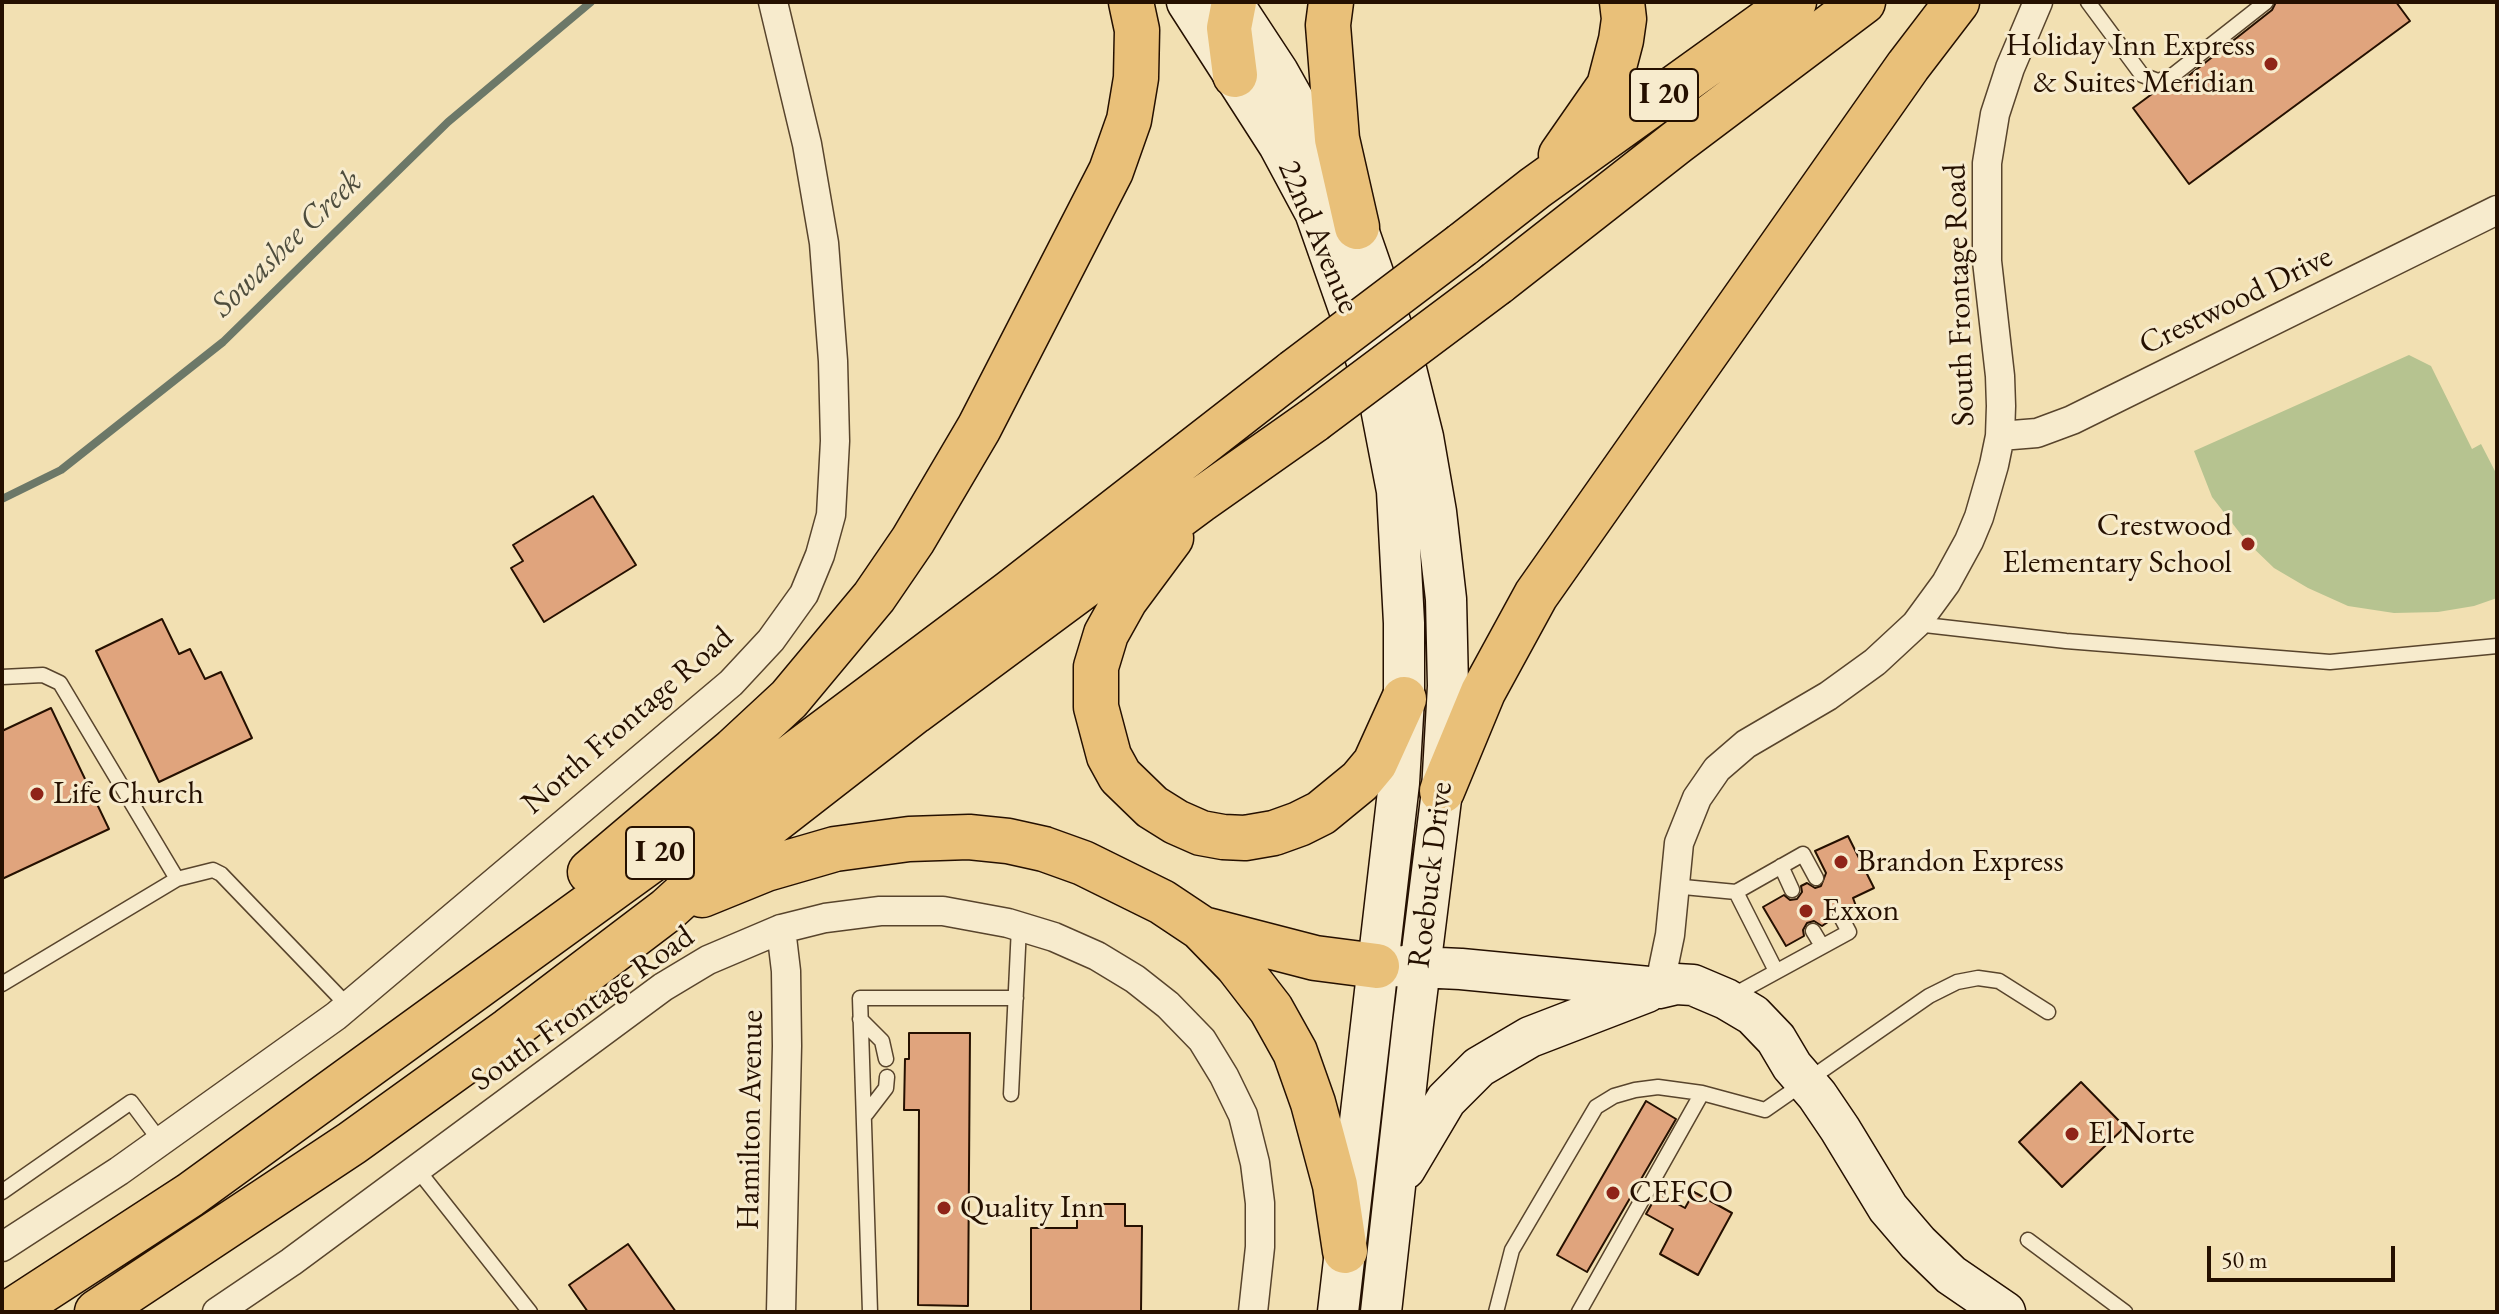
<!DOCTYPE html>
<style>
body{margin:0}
#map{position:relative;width:2499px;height:1314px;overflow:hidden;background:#f2e0b2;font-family:"EB Garamond",serif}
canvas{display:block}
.frame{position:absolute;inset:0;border:4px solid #251000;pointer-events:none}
.scale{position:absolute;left:2207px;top:1246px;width:188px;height:36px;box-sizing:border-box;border:4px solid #251000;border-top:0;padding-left:10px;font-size:24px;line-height:28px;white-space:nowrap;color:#251000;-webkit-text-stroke:6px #f7ebcd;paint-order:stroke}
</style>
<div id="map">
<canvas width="2499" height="1314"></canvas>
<div class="frame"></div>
<div class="scale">50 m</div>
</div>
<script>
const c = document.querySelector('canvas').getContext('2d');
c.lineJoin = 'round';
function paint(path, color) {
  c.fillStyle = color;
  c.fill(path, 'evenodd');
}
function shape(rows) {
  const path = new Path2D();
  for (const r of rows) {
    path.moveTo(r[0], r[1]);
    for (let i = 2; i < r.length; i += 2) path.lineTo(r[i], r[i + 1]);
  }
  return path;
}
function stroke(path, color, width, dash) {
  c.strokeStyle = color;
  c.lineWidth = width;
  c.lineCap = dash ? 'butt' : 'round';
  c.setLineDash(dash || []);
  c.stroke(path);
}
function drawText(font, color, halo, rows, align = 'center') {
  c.font = font + ' "EB Garamond",serif';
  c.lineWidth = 6;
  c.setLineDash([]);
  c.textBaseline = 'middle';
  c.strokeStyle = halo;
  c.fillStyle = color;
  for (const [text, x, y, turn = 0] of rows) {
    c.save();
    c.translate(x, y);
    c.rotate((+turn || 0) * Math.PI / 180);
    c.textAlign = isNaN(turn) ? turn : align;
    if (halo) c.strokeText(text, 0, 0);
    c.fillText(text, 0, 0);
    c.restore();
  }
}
paint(shape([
 [2409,355,2431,366,2472,449,2481,444,2497,475,2497,598,2474,606,2438,612,2394,613,2348,606,2308,588,2274,568,2246,541,2212,497,2194,451]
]), '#b6c390');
stroke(shape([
 [2,499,61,470,223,342,448,122,591,2]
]), '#6c7868', 8);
const building = shape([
 [2276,2,2396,2,2410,21,2189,184,2133,108,2156,91,2178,84,2272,10,2276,2],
 [593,496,636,565,544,622,511,568,523,561,513,545,593,496],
 [162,619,179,654,190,649,205,679,221,672,252,738,159,782,96,651,162,619],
 [51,708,109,829,2,879,2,731,51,708],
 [1848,836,1874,888,1853,898,1856,906,1849,910,1841,905,1835,907,1830,914,1831,920,1822,926,1814,921,1807,923,1803,930,1804,936,1786,946,1763,907,1784,895,1790,900,1797,899,1802,892,1801,886,1807,883,1815,888,1821,886,1826,873,1815,851,1848,836],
 [909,1033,970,1033,968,1306,918,1305,919,1110,904,1110,905,1059,909,1059,909,1033],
 [2081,1082,2125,1127,2062,1187,2019,1142,2081,1082],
 [1646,1101,1676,1119,1587,1272,1557,1255,1646,1101],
 [1694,1192,1732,1213,1698,1275,1660,1254,1673,1229,1646,1214,1658,1193,1685,1208,1694,1192],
 [1077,1204,1125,1204,1125,1226,1142,1226,1141,1312,1031,1312,1031,1228,1077,1228,1077,1204],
 [628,1244,676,1312,588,1312,569,1285,628,1244]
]);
paint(building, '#e0a47d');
stroke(building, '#251000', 2);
const lane = shape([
 [2088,2,2142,75,2158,81,2172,76,2266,2],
 [1916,624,2066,641,2330,662,2497,646],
 [2,677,43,675,60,683,177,879],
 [1781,866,1792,890],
 [1673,886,1736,892,1803,854,1816,878],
 [1736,892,1776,971],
 [1813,931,1822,946],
 [2,984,177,879,213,870,221,874,348,1006],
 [1730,997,1849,932,1840,915],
 [860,1019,882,1041,886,1059],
 [1011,1094,1019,927],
 [866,1114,886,1088,887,1077],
 [417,1169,530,1312],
 [2,1192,131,1102,161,1142],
 [2028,1240,2125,1312],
 [870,1312,860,998,1016,998],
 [1496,1312,1512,1250,1596,1107,1614,1096,1635,1090,1658,1087,1702,1093,1765,1110,1929,996,1957,982,1978,978,1999,981,2048,1012],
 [1579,1312,1702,1093]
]);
const street = shape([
 [2000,436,2037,433,2072,420,2497,210],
 [781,929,786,971,787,1046,781,1312],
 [1659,988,1670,935,1679,843,1697,798,1717,769,1746,744,1828,696,1875,662,1916,624,1946,583,1969,541,1979,517,1994,465,2000,436,2001,406,2000,376,1987,261,1987,163,1995,114,2010,68,2038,2],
 [2,1247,119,1171,336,1016,731,683,771,640,804,594,820,555,831,515,835,441,833,361,824,243,807,144,773,2],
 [217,1312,291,1262,663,987,708,960,781,929,825,918,880,911,943,911,1008,923,1054,937,1097,956,1135,979,1168,1005,1202,1040,1224,1076,1243,1115,1255,1163,1260,1203,1260,1247,1253,1312]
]);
const secondary = shape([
 [1187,2,1279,145,1315,212,1362,346,1381,408,1397,491,1404,623,1404,699,1399,783,1338,1312],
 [1232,2,1278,72,1320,147,1357,227,1405,365,1423,437,1436,512,1446,599,1448,686,1442,791,1413,1024,1381,1312],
 [1396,966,1461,969,1659,988,1676,984,1693,985,1726,999,1753,1015,1776,1039,1792,1066,1817,1095,1840,1129,1888,1208,1918,1243,1951,1275,2005,1312],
 [1405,1169,1446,1100,1479,1067,1530,1037,1647,992]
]);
const highway = shape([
 [1234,2,1229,28,1235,75],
 [1331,2,1328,25,1337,139,1357,227],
 [1561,155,1609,86,1621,40,1624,19,1622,2],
 [1462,245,1535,188,1794,2],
 [1497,283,1677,142,1863,2],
 [1171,538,1125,600,1106,634,1096,667,1096,707,1109,756,1120,776,1152,807,1176,822,1201,833,1223,837,1245,838,1274,833,1299,824,1321,813,1360,781,1375,763,1404,699],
 [1442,791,1483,692,1536,595,1908,66,1957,2],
 [590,872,734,750,789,699,874,597,913,540,979,428,1111,171,1129,120,1136,78,1137,30,1131,2],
 [702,895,766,869,835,849,909,839,969,837,1008,841,1044,849,1083,863,1162,902,1201,928,1237,965,1271,1009,1295,1052,1313,1103,1335,1185,1345,1251],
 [1203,929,1315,958,1377,966],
 [10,1312,190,1195,715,814,1011,592,1294,372],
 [97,1312,352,1143,509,1030,667,910,712,869,914,712,1199,501,1314,420]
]);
stroke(lane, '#58442c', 17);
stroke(street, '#58442c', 31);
stroke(secondary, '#251000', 43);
stroke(highway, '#251000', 47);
stroke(lane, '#f7ebcd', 14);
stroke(street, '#f7ebcd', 28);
stroke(secondary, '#f7ebcd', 40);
stroke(highway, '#e9c079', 44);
const highwayBridge = shape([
 [1294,372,1462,245],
 [1314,420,1497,283]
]);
stroke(highwayBridge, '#251000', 47, []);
stroke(highwayBridge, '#e9c079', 44);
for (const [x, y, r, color] of [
 [2271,64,8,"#8f2418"],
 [2248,544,8,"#8f2418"],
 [37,794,8,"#8f2418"],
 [1841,862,8,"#8f2418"],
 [1806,911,8,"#8f2418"],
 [2072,1134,8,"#8f2418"],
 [1613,1193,8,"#8f2418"],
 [944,1208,8,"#8f2418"]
]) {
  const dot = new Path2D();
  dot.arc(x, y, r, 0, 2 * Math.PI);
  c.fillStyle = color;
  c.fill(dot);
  stroke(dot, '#f7ebcd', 3);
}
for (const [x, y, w] of [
 [1664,95,68],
 [660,853,68]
]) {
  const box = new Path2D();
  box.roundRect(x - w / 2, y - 26, w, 52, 6);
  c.fillStyle = '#f7ebcd';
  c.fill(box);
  stroke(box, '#251000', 2);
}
drawText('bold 30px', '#251000', null, [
 ["I 20",1664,95],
 ["I 20",660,853]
]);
drawText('32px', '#251000', '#f7ebcd', [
 ["Holiday Inn Express",2255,46,"right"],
 ["& Suites Meridian",2255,83,"right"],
 ["Crestwood",2232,526,"right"],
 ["Elementary School",2232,563,"right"],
 ["Life Church",53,794],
 ["Brandon Express",1857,862],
 ["Exxon",1822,911],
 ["El Norte",2088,1134],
 ["CEFCO",1629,1193],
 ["Quality Inn",960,1208]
], 'left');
drawText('32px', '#251000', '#f7ebcd', [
 ["22nd Avenue",1318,237,67],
 ["South Frontage Road",1960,295,-92],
 ["Crestwood Drive",2236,301,-26],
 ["North Frontage Road",628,721,-41],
 ["Roebuck Drive",1431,875,-83],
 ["South Frontage Road",583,1009,-35],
 ["Hamilton Avenue",751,1120,-89]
]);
drawText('italic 34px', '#4e4d3d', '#f7ebcd', [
 ["Sowashee Creek",287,244,-44]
]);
</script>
